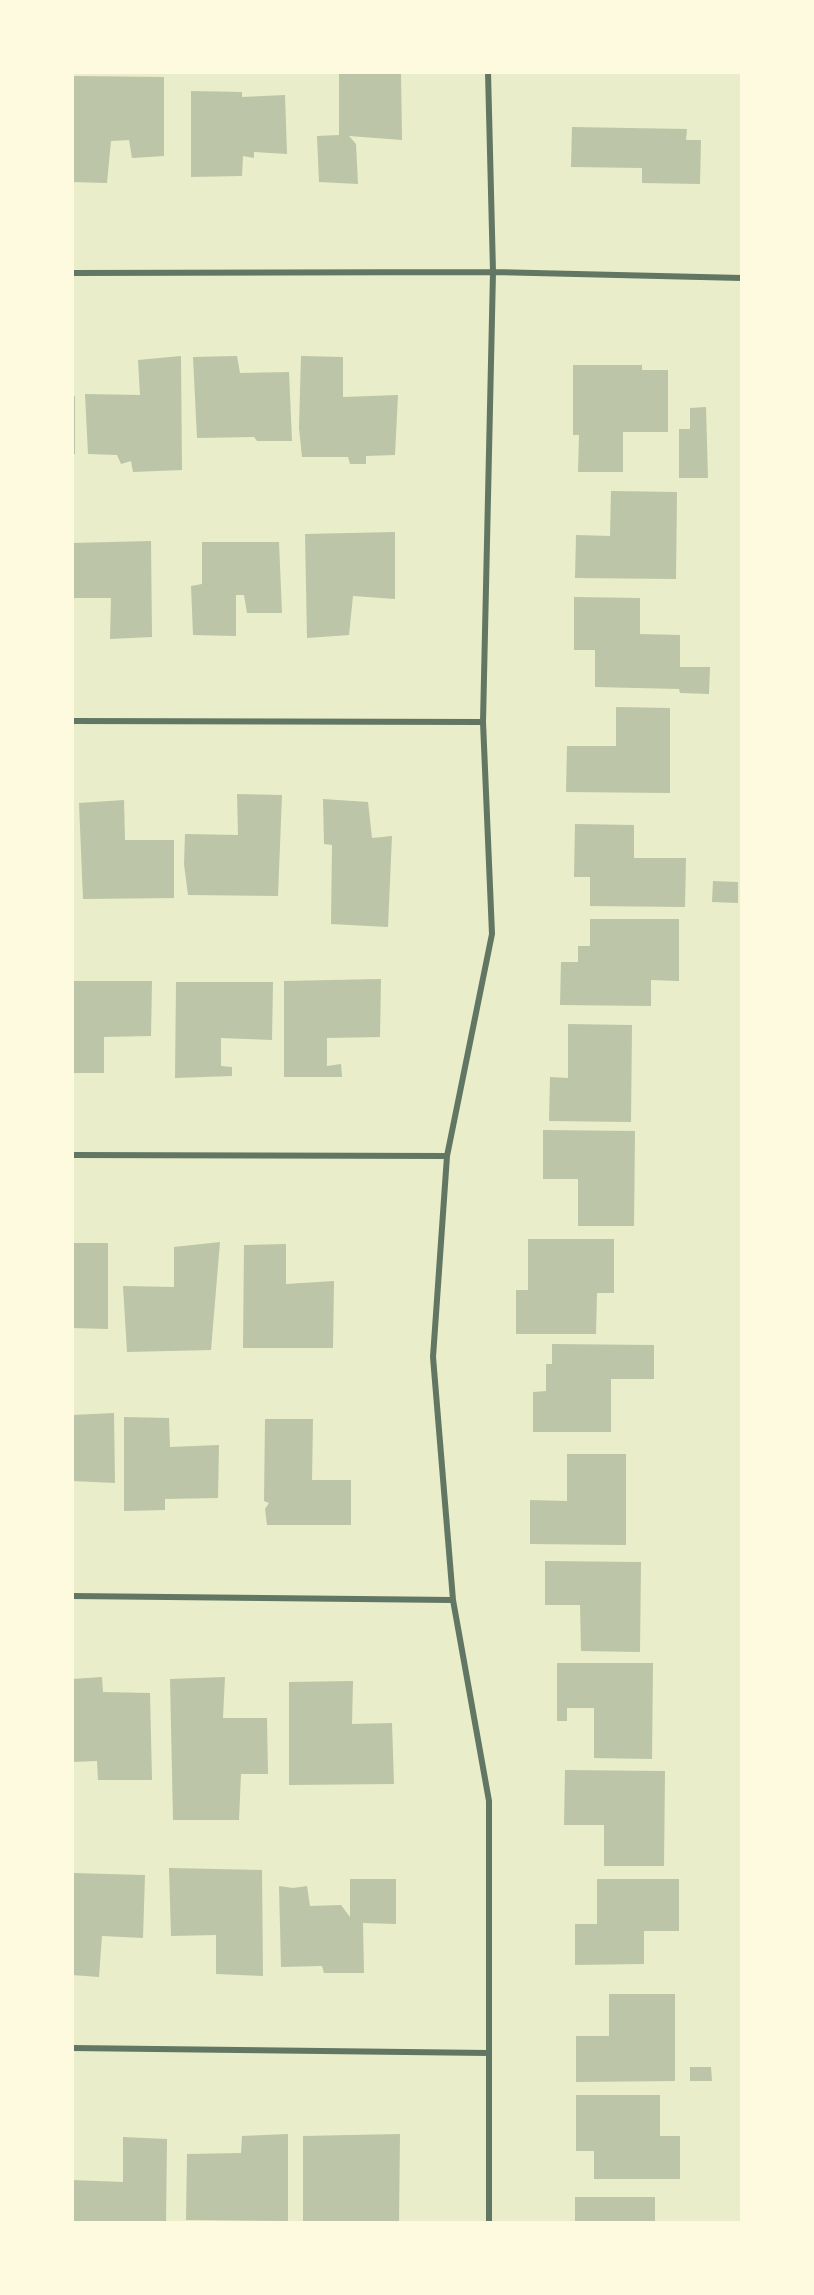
<!DOCTYPE html>
<style>
body{margin:0}
#map{position:relative;width:814px;height:2295px;overflow:hidden;background:#e9edc9;font-family:"Fira Sans Condensed",sans-serif}
canvas{display:block}
.frame{position:absolute;inset:0;border:74px solid #fefae0;pointer-events:none}
</style>
<div id="map">
<canvas width="814" height="2295"></canvas>
<div class="frame"></div>
</div>
<script>
const c = document.querySelector('canvas').getContext('2d');
c.lineJoin = 'round';
function paint(path, color) {
  c.fillStyle = color;
  c.fill(path, 'evenodd');
}
function shape(rows) {
  const path = new Path2D();
  for (const r of rows) {
    path.moveTo(r[0], r[1]);
    for (let i = 2; i < r.length; i += 2) path.lineTo(r[i], r[i + 1]);
  }
  return path;
}
function stroke(path, color, width, dash) {
  c.strokeStyle = color;
  c.lineWidth = width;
  c.lineCap = dash ? 'butt' : 'round';
  c.setLineDash(dash || []);
  c.stroke(path);
}
paint(shape([
 [339,72,401,72,402,140,349,136,356,144,358,184,319,182,317,136,339,135],
 [72,76,164,77,164,156,132,158,129,140,111,141,107,183,72,182],
 [191,91,242,92,242,97,285,95,287,154,254,152,254,158,243,156,242,176,191,177],
 [572,127,687,129,686,140,701,140,700,184,642,183,642,168,571,167],
 [181,356,182,470,133,472,131,461,121,464,117,455,88,454,85,394,140,395,138,360],
 [237,356,240,373,289,372,292,441,257,441,254,437,197,438,193,357],
 [301,356,343,357,343,397,398,395,395,455,366,456,366,464,350,464,348,457,302,457,299,428],
 [573,365,642,365,642,370,668,370,668,432,623,432,623,472,578,472,579,435,573,435],
 [72,396,75,396,75,454,72,454],
 [706,407,708,478,679,478,679,429,690,429,690,408],
 [611,491,677,492,676,579,575,578,576,535,610,536],
 [395,532,395,599,353,596,349,635,307,638,305,534],
 [151,541,152,637,110,639,111,598,72,598,72,543],
 [202,542,279,542,282,613,247,613,244,595,236,595,236,636,193,635,191,586,202,584],
 [574,597,640,598,640,634,680,635,680,667,710,667,709,694,680,693,679,689,595,687,595,650,574,650],
 [616,707,670,708,670,793,566,792,567,746,616,746],
 [237,794,282,795,278,896,188,895,184,864,185,834,238,835],
 [323,799,368,802,372,838,392,836,388,927,331,924,332,845,324,844],
 [124,800,125,840,174,840,174,898,83,899,79,803],
 [575,824,634,825,634,858,686,858,685,907,590,906,590,877,574,877],
 [713,881,738,882,738,903,712,902],
 [590,919,679,919,679,981,651,980,651,1006,560,1005,561,962,578,962,578,946,590,946],
 [381,979,380,1037,327,1038,327,1066,341,1064,342,1077,284,1077,284,981],
 [72,981,152,981,151,1036,104,1037,104,1073,72,1073],
 [176,982,273,982,272,1040,221,1038,221,1066,232,1067,232,1076,175,1078],
 [568,1024,632,1025,631,1122,549,1121,550,1077,568,1078],
 [543,1130,635,1131,634,1226,578,1226,578,1179,543,1179],
 [528,1239,614,1239,614,1293,597,1293,596,1334,516,1334,516,1290,528,1290],
 [220,1242,211,1350,127,1352,123,1286,174,1287,174,1247],
 [72,1243,108,1243,108,1329,72,1328],
 [286,1244,286,1284,334,1281,333,1348,243,1348,244,1245],
 [552,1344,654,1345,654,1379,611,1379,611,1432,533,1432,533,1392,546,1391,546,1364,552,1364],
 [114,1413,115,1483,72,1481,72,1415],
 [124,1417,169,1418,170,1447,219,1445,218,1498,165,1499,165,1510,124,1511],
 [265,1419,313,1419,312,1480,351,1480,351,1525,267,1525,265,1509,269,1503,264,1501],
 [567,1454,626,1454,626,1545,530,1544,530,1500,567,1501],
 [545,1561,641,1562,640,1652,581,1651,580,1605,545,1605],
 [557,1663,653,1663,652,1759,594,1758,594,1708,567,1708,567,1721,557,1721],
 [102,1677,103,1692,150,1693,152,1780,98,1780,97,1761,72,1762,72,1679],
 [225,1677,223,1718,267,1718,268,1774,241,1774,239,1820,173,1820,170,1679],
 [353,1681,352,1724,392,1723,394,1784,289,1785,289,1682],
 [565,1770,665,1771,664,1866,604,1866,604,1825,564,1825],
 [169,1868,262,1870,263,1976,216,1974,216,1935,171,1936],
 [72,1873,145,1875,143,1938,102,1936,99,1977,72,1975],
 [350,1879,396,1879,396,1924,363,1923,364,1973,324,1973,322,1966,281,1967,279,1886,293,1888,307,1886,310,1906,341,1905,350,1917],
 [597,1879,679,1879,679,1931,644,1931,644,1964,575,1965,575,1924,597,1924],
 [609,1994,675,1994,675,2081,576,2082,576,2036,609,2036],
 [690,2067,711,2067,712,2081,690,2081],
 [576,2095,660,2095,660,2136,680,2136,680,2179,594,2179,594,2151,576,2151],
 [288,2134,288,2221,186,2220,187,2154,241,2153,242,2136],
 [400,2134,399,2223,303,2223,303,2136],
 [123,2137,167,2139,166,2223,73,2223,72,2180,123,2182],
 [575,2197,655,2197,655,2223,575,2223]
]), '#bcc5a7');
stroke(shape([
 [488,72,493,272,483,722,492,934,447,1156,433,1357,453,1600,489,1801,489,2223],
 [72,273,493,272,742,278],
 [72,721,483,722],
 [72,1155,447,1156],
 [72,1596,453,1600],
 [72,2048,489,2053]
]), '#617663', 6);
</script>
